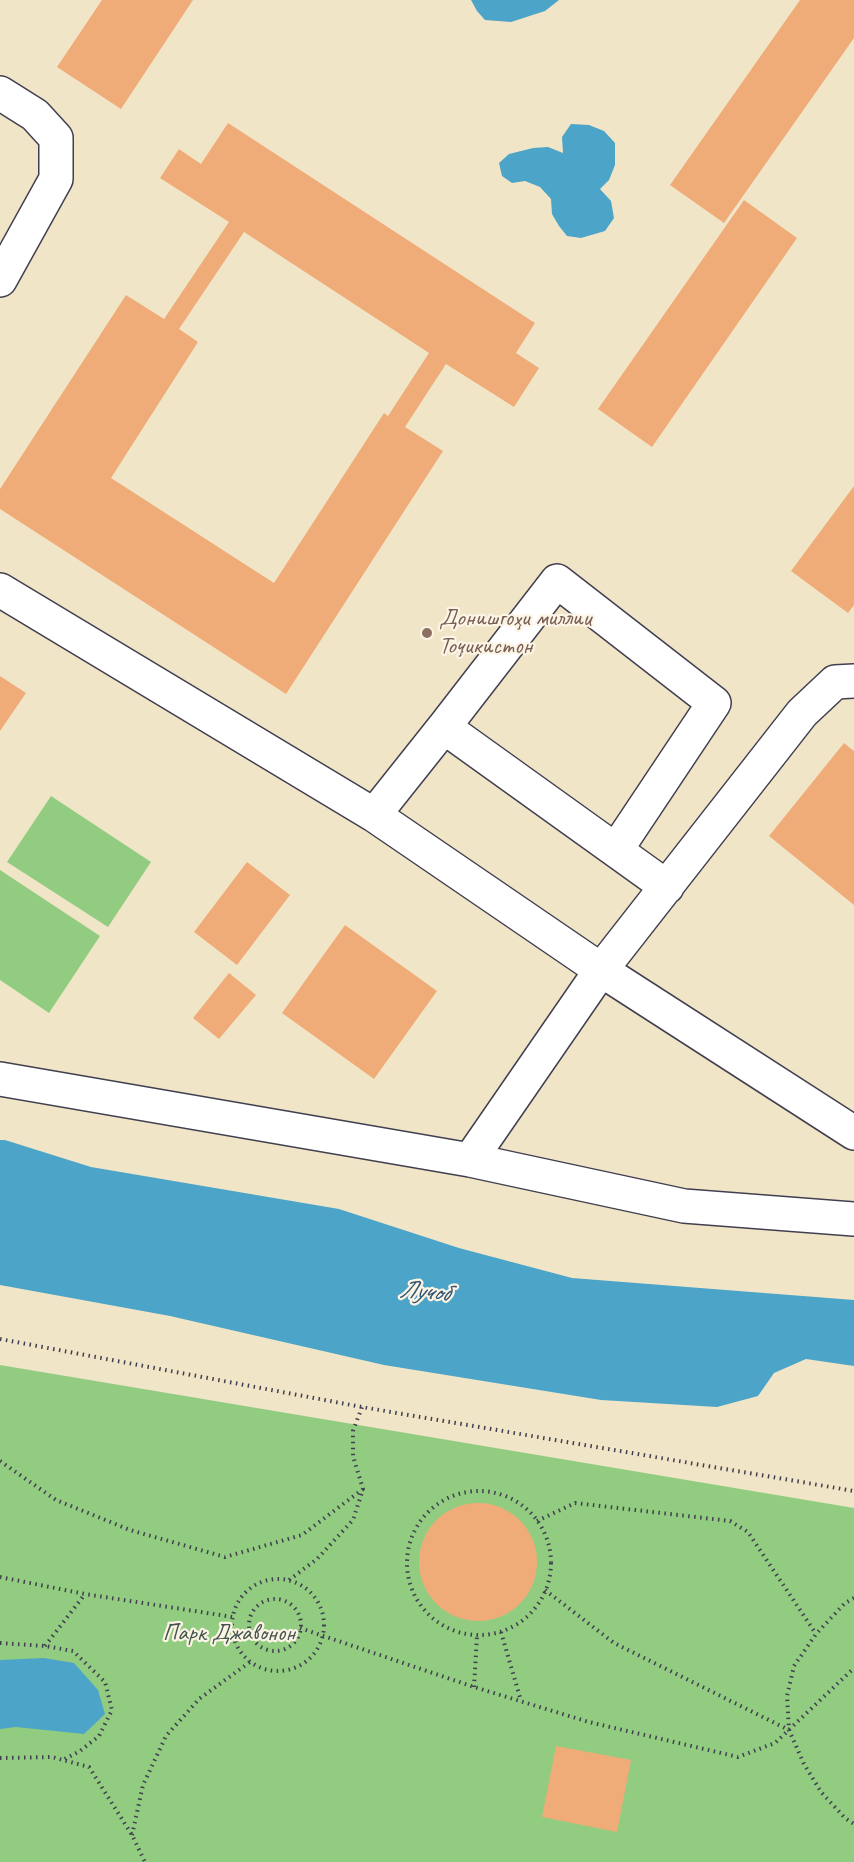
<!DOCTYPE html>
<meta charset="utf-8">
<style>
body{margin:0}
canvas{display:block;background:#f0e5c7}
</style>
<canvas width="854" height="1862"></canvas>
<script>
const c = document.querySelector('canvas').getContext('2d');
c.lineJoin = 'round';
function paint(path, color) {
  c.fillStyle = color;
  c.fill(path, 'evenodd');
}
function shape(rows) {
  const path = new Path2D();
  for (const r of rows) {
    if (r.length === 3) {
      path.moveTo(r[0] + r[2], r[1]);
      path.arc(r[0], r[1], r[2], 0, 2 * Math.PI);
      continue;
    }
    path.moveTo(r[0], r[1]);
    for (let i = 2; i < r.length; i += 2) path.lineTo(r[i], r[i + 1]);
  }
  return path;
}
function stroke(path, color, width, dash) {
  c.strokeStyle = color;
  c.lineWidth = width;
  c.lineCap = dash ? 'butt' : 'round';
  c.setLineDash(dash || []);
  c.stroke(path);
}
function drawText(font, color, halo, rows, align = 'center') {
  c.font = font + ' Caveat,sans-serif';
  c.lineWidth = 4.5;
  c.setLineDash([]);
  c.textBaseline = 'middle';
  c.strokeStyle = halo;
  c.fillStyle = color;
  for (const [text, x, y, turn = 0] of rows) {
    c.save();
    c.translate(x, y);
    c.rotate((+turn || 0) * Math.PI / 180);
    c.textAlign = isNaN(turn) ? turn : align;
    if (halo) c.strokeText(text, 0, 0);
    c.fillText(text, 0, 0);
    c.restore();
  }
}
paint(shape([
 [51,796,151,862,108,927,7,862],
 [0,870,100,936,49,1013,0,980],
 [0,1365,854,1508,854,1862,0,1862]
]), '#92cc80');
paint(shape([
 [471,0,559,0,545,11,511,22,485,20,477,11],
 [571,124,589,125,604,131,615,143,615,165,609,180,600,189,611,201,614,218,605,231,581,238,567,236,559,226,552,214,551,199,540,187,525,181,512,183,502,176,499,163,509,154,533,148,548,147,563,153,562,137],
 [0,1140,5,1140,91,1167,339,1209,459,1248,572,1278,854,1300,854,1366,806,1359,774,1373,758,1396,717,1407,601,1400,384,1365,170,1316,0,1285],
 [44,1658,74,1663,98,1690,105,1714,84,1734,16,1727,0,1729,0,1660]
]), '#4ca5c9');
paint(shape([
 [102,0,193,0,121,109,57,67],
 [800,0,854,0,854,38,724,223,670,185],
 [228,123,535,323,516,353,539,368,514,407,446,364,405,427,443,451,286,694,0,509,0,489,126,295,164,319,229,222,160,178,179,149,201,164],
 [244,232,429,353,388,416,384,413,274,583,111,478,198,342,179,329],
 [744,200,797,238,652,447,598,409],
 [854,486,854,605,848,613,791,571],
 [0,676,26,693,0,731],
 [844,743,854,751,854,905,769,836],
 [247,862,290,895,237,965,194,932],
 [345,925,437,991,374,1079,282,1013],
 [229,973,256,995,219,1039,193,1018],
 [478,1562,59],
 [556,1746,631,1760,617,1832,542,1817]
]), '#f0ac78');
const minor = shape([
 [0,93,35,115,56,138,56,179,0,280],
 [0,590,374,815,601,970,802,713,835,682,854,681],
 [444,727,557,581,714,703,616,850],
 [374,815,444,727,667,887],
 [0,1079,470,1160,684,1206,854,1219],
 [470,1160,601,970,854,1133]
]);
stroke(minor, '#413f50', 36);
stroke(shape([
 [0,1339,362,1407,854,1491],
 [0,1461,56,1500,130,1530,225,1557,302,1535,363,1489],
 [479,1563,72],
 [537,1521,575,1503,730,1521,748,1532,816,1634],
 [0,1577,85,1594,233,1617],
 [278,1625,46],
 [289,1580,317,1559,353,1520,363,1489,353,1456,353,1431,362,1407],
 [545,1590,614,1643,789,1730],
 [854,1598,845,1603,816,1634,794,1666,787,1696,789,1730,804,1764,821,1792,845,1818,854,1824],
 [275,1625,26],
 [300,1628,474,1687,589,1722,738,1757,775,1743,854,1668],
 [501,1632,521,1701],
 [0,1643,45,1646,73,1651,105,1682,112,1710,99,1736,80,1751,63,1760],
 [45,1646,85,1594],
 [474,1687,477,1636],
 [0,1758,52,1757,89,1767,132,1835,145,1862],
 [132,1835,143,1785,166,1736,199,1699,250,1662]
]), '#413f50', 4, [1.5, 4.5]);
stroke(minor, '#fff', 33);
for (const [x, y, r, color] of [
 [427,633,6,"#8d6e63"]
]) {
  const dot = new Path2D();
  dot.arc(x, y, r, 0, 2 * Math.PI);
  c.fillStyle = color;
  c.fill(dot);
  stroke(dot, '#fcf5e5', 2);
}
drawText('24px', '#785e54', '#fcf5e5', [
 ["Донишгоҳи миллии",439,619],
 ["Тоҷикистон",439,647]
], 'left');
drawText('24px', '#445550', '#fcf5e5', [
 ["Парк Джавонон",229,1634]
]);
drawText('italic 26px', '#335674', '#fcf5e5', [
 ["Лучоб",424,1292,5]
]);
</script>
